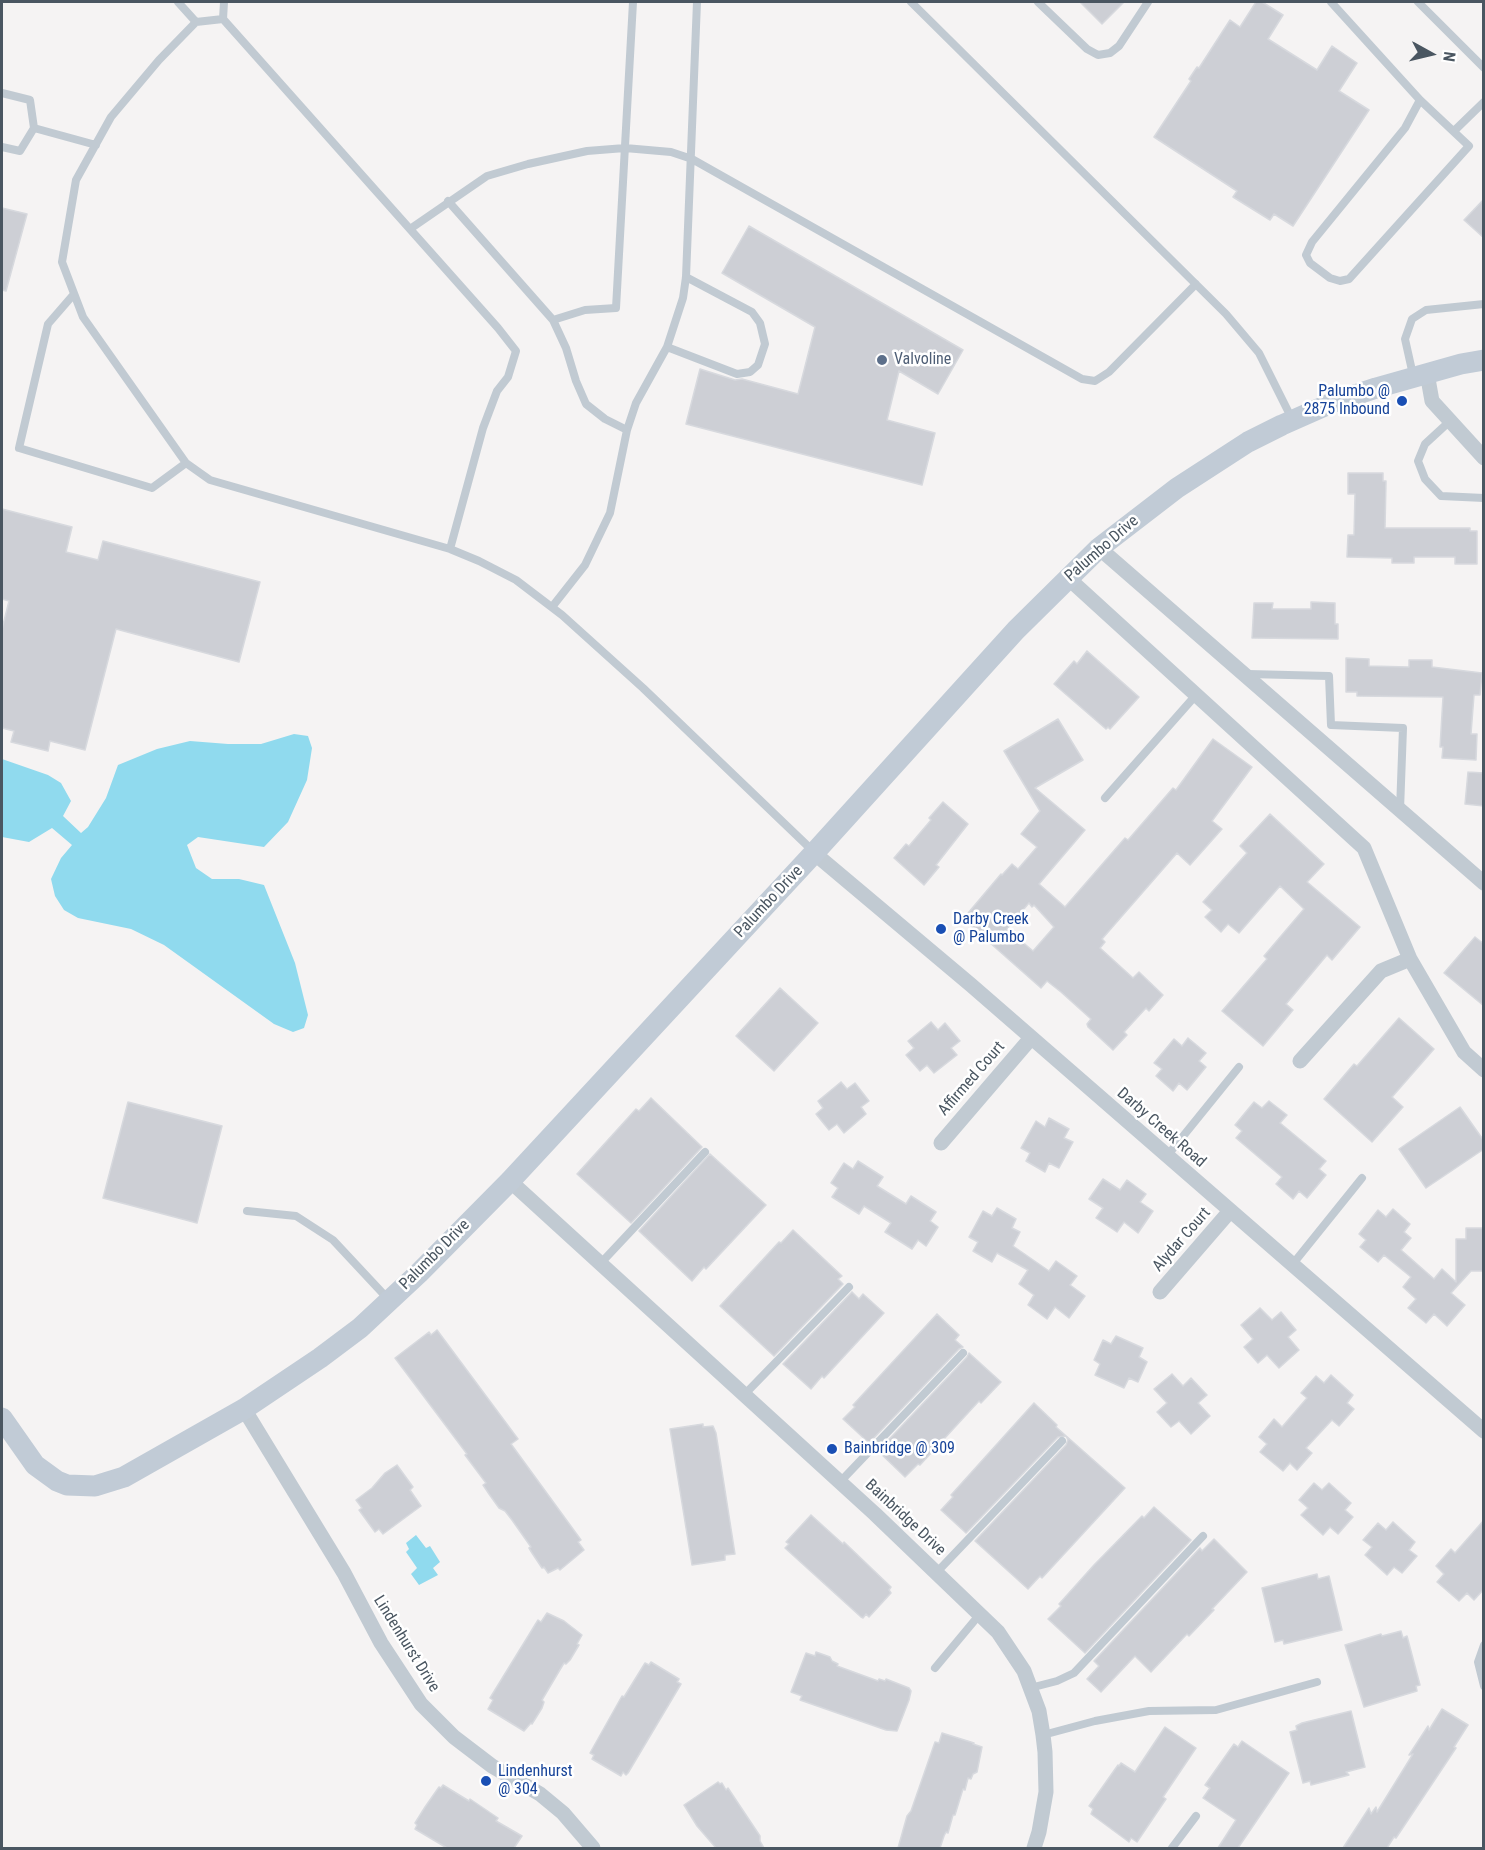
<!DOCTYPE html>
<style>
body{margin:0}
#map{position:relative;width:1485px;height:1850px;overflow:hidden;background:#f5f3f3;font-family:"Roboto Condensed",sans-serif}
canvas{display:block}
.frame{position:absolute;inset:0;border:3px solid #4a5661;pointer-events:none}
.north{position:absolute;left:1401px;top:24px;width:60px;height:60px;-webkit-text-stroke:4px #fff;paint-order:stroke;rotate:98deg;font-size:16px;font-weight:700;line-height:24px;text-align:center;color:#4a5661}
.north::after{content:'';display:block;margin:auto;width:21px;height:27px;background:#4a5661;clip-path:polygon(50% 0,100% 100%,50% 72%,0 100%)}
</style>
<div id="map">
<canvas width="1485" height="1850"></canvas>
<div class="frame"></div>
<div class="north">N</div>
</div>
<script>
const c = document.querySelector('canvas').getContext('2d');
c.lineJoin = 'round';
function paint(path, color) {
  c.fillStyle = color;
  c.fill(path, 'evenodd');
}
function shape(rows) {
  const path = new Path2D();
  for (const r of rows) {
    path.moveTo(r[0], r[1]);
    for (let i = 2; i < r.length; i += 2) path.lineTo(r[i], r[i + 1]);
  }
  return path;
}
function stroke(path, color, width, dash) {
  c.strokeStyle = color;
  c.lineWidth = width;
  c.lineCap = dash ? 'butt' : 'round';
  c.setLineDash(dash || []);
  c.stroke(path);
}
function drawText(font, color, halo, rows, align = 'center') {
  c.font = font + ' "Roboto Condensed",sans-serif';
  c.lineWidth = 5;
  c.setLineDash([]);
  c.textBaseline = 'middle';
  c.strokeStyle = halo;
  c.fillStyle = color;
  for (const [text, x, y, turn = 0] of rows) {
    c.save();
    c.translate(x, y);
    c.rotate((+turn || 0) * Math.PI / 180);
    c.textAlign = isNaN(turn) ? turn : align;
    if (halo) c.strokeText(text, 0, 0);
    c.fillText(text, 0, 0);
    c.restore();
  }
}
paint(shape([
 [294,734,308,736,312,748,307,780,288,822,264,847,198,837,187,845,196,868,212,879,239,879,264,885,295,963,308,1015,304,1028,293,1032,274,1024,164,945,131,929,78,918,64,910,55,896,51,879,61,858,72,845,52,828,29,842,2,837,2,759,48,775,61,783,71,801,63,816,81,833,88,827,106,798,118,765,157,749,190,741,228,744,261,744],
 [416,1535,426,1548,430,1546,440,1562,433,1568,438,1575,419,1585,411,1574,417,1568,406,1552,409,1549,406,1543]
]), '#90daee');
const building = shape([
 [1080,2,1124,2,1102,24,1080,2],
 [1256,2,1262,2,1283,15,1268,39,1317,70,1332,46,1357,63,1339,91,1369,110,1293,226,1274,214,1270,220,1233,197,1237,191,1154,137,1191,81,1189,79,1197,67,1199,68,1230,20,1240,27,1256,2],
 [1484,199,1484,238,1464,220,1484,199],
 [2,208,27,214,6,291,2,290,2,208],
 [749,226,963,350,938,394,899,371,887,420,935,433,922,485,686,424,700,369,735,380,742,379,798,394,815,327,722,273,749,226],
 [1348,473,1383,473,1383,481,1386,481,1385,528,1470,528,1470,531,1477,531,1477,564,1455,564,1455,557,1414,557,1414,563,1392,563,1392,558,1347,557,1348,535,1354,535,1355,494,1348,494,1348,473],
 [2,509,72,527,66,552,98,560,103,541,260,582,239,662,116,629,85,750,50,741,48,751,11,742,14,731,2,728,2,629,9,601,2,599,2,509],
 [1311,602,1335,603,1335,624,1338,624,1338,639,1252,638,1254,603,1273,603,1272,609,1311,609,1311,602],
 [1087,651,1139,697,1110,729,1108,727,1106,729,1054,684,1074,661,1077,664,1087,651],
 [1346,658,1369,659,1369,666,1409,667,1409,660,1432,660,1432,667,1482,673,1480,695,1474,695,1471,734,1477,734,1476,760,1442,758,1443,747,1440,747,1443,697,1357,696,1357,692,1346,692,1346,658],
 [1058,719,1083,760,1035,788,1085,830,1039,884,1065,907,1125,838,1128,840,1173,788,1176,790,1213,739,1252,767,1212,821,1222,829,1190,865,1177,853,1102,939,1105,942,1100,948,1133,978,1139,972,1163,995,1149,1011,1146,1008,1124,1032,1127,1035,1113,1050,1088,1027,1087,1024,1091,1019,1061,992,1047,981,1041,988,963,919,1001,874,1002,875,1012,864,1018,869,1037,847,1021,834,1040,811,1004,751,1058,719],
 [1029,903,1032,907,1034,905,1054,927,1033,951,1007,929,1029,903],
 [1468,772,1484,773,1484,806,1465,804,1468,772],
 [943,802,968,824,936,865,939,867,924,885,894,858,906,844,909,846,931,820,929,818,943,802],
 [1270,814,1324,864,1307,882,1360,927,1332,960,1327,955,1286,1004,1293,1010,1263,1046,1222,1011,1267,959,1264,956,1304,909,1280,886,1239,933,1228,924,1221,932,1205,917,1212,910,1203,902,1247,853,1240,846,1270,814],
 [1475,937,1484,944,1484,1006,1444,973,1475,937],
 [780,988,818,1023,774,1071,736,1036,780,988],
 [1399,1018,1434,1049,1392,1097,1403,1107,1372,1142,1324,1099,1354,1064,1357,1066,1399,1018],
 [931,1022,938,1030,945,1023,960,1041,951,1048,957,1055,934,1073,927,1065,920,1071,906,1055,914,1048,908,1041,931,1022],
 [1188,1038,1206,1053,1199,1061,1206,1067,1187,1090,1179,1083,1173,1091,1156,1076,1162,1069,1154,1063,1174,1039,1182,1046,1188,1038],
 [841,1082,847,1089,855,1083,869,1101,861,1107,866,1114,844,1133,837,1124,829,1130,816,1114,823,1108,818,1101,841,1082],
 [651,1098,702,1147,631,1223,577,1174,636,1109,639,1111,651,1098],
 [1269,1101,1287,1115,1280,1123,1326,1161,1319,1169,1326,1175,1307,1198,1299,1191,1293,1199,1276,1184,1282,1177,1236,1138,1242,1131,1235,1125,1254,1102,1262,1108,1269,1101],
 [128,1102,222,1126,197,1223,103,1198,128,1102],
 [1460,1107,1484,1141,1484,1149,1426,1188,1399,1149,1460,1107],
 [1049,1118,1069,1129,1064,1138,1073,1142,1059,1168,1049,1163,1045,1172,1026,1161,1030,1153,1021,1148,1036,1121,1045,1127,1049,1118],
 [710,1154,766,1205,706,1269,704,1267,692,1281,639,1231,710,1154],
 [858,1161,883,1177,877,1186,906,1204,911,1196,936,1212,930,1221,938,1227,926,1246,918,1240,912,1249,885,1232,891,1223,864,1206,859,1214,832,1197,838,1188,831,1183,844,1163,853,1169,858,1161],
 [1103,1179,1120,1190,1127,1180,1146,1194,1140,1202,1153,1211,1138,1233,1124,1222,1117,1232,1096,1218,1103,1208,1089,1199,1103,1179],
 [997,1208,1016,1219,1012,1228,1020,1232,1013,1246,1049,1271,1056,1261,1077,1276,1070,1285,1085,1296,1069,1318,1055,1307,1047,1319,1028,1305,1034,1295,1019,1284,1028,1270,997,1253,992,1262,973,1251,978,1242,969,1237,983,1211,992,1216,997,1208],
 [1393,1209,1410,1224,1404,1232,1411,1238,1401,1250,1434,1279,1442,1269,1456,1282,1456,1239,1466,1239,1466,1228,1484,1228,1484,1271,1471,1271,1451,1293,1465,1305,1447,1326,1434,1314,1426,1323,1408,1308,1416,1299,1403,1287,1411,1277,1384,1255,1378,1262,1360,1247,1366,1240,1359,1234,1378,1210,1386,1217,1393,1209],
 [793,1230,842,1276,838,1279,843,1284,774,1356,720,1306,779,1242,781,1243,793,1230],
 [852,1292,859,1299,863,1294,884,1313,824,1378,822,1376,811,1389,783,1364,852,1292],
 [1260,1308,1272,1320,1281,1312,1296,1330,1288,1337,1299,1350,1279,1368,1267,1355,1258,1363,1244,1347,1253,1339,1241,1325,1260,1308],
 [937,1314,959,1335,955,1340,963,1347,959,1349,869,1443,843,1419,855,1407,853,1405,937,1314],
 [437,1330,518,1439,511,1444,581,1540,578,1542,584,1550,560,1570,558,1568,548,1573,544,1567,542,1568,532,1553,529,1548,531,1547,512,1520,505,1511,499,1508,489,1494,483,1485,486,1483,465,1455,467,1454,395,1358,429,1332,431,1335,437,1330],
 [1116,1336,1143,1348,1139,1357,1147,1362,1138,1382,1129,1378,1124,1388,1095,1375,1100,1364,1094,1360,1103,1340,1111,1344,1116,1336],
 [969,1353,1001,1382,981,1403,979,1401,920,1465,918,1464,905,1477,878,1451,967,1357,969,1353],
 [1172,1374,1183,1386,1191,1378,1207,1395,1198,1403,1210,1416,1191,1434,1179,1421,1171,1427,1157,1412,1167,1403,1154,1389,1172,1374],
 [1331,1375,1353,1395,1347,1403,1354,1409,1339,1426,1332,1420,1306,1448,1312,1453,1297,1470,1290,1463,1283,1471,1260,1452,1267,1444,1259,1437,1274,1419,1282,1427,1307,1398,1301,1393,1316,1376,1324,1383,1331,1375],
 [1034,1403,1057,1425,1056,1427,1125,1488,1042,1578,1040,1576,1028,1589,975,1541,1066,1445,1068,1440,1066,1436,1058,1437,966,1533,941,1510,953,1497,951,1495,1034,1403],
 [703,1424,703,1427,713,1426,716,1433,735,1554,725,1555,725,1560,692,1565,670,1429,703,1424],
 [397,1465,413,1487,410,1490,421,1506,383,1534,379,1529,375,1532,359,1510,362,1508,356,1500,372,1488,385,1473,397,1465],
 [1314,1483,1322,1490,1329,1483,1351,1503,1345,1510,1353,1517,1338,1534,1330,1527,1323,1535,1301,1515,1308,1508,1299,1500,1314,1483],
 [1154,1507,1191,1540,1085,1653,1048,1619,1061,1606,1059,1604,1094,1565,1142,1516,1144,1518,1154,1507],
 [811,1515,843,1544,844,1542,891,1587,889,1590,891,1593,869,1617,866,1614,863,1618,861,1617,785,1548,789,1544,786,1542,811,1515],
 [1484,1520,1484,1589,1474,1600,1467,1593,1459,1601,1437,1582,1444,1574,1436,1566,1451,1549,1455,1553,1484,1520],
 [1393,1522,1415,1542,1409,1550,1417,1556,1402,1573,1394,1567,1387,1575,1365,1555,1372,1547,1363,1540,1378,1523,1386,1530,1393,1522],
 [1214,1539,1247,1572,1212,1609,1214,1610,1189,1636,1187,1634,1151,1672,1135,1656,1101,1692,1087,1679,1099,1666,1094,1661,1200,1548,1202,1551,1214,1539],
 [1317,1574,1318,1579,1329,1576,1342,1630,1284,1644,1283,1640,1275,1642,1262,1588,1317,1574],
 [547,1613,564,1621,582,1635,577,1644,579,1645,570,1660,566,1664,564,1663,542,1700,544,1702,542,1708,532,1724,531,1723,524,1731,488,1709,493,1700,490,1698,538,1620,541,1622,547,1613],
 [1401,1631,1403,1638,1407,1636,1420,1685,1416,1686,1417,1691,1364,1707,1345,1645,1381,1634,1382,1636,1401,1631],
 [816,1652,830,1657,832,1661,838,1664,837,1666,878,1681,879,1679,885,1681,886,1679,909,1688,911,1691,909,1700,897,1731,886,1730,800,1700,802,1696,791,1692,806,1653,815,1656,816,1652],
 [651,1662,679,1679,677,1682,681,1684,628,1773,626,1775,623,1772,621,1776,592,1759,594,1755,590,1753,622,1696,624,1697,645,1663,649,1665,651,1662],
 [1442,1709,1468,1725,1454,1747,1456,1748,1396,1838,1394,1837,1387,1848,1343,1848,1369,1808,1371,1814,1376,1807,1377,1812,1413,1754,1409,1755,1428,1726,1429,1730,1442,1709],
 [1351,1711,1365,1767,1346,1772,1349,1775,1334,1779,1311,1785,1310,1781,1303,1783,1290,1732,1297,1730,1296,1726,1302,1723,1351,1711],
 [1165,1727,1196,1748,1163,1797,1166,1799,1137,1842,1131,1838,1129,1842,1091,1814,1093,1809,1089,1806,1118,1765,1119,1766,1121,1763,1135,1772,1165,1727],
 [942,1733,974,1743,973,1744,982,1747,977,1772,973,1774,971,1779,968,1778,965,1790,963,1789,955,1815,953,1815,948,1833,946,1832,944,1836,940,1848,898,1848,907,1816,911,1811,935,1742,939,1743,942,1733],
 [1242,1741,1289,1773,1238,1848,1218,1848,1236,1820,1203,1798,1210,1788,1205,1785,1234,1744,1238,1747,1242,1741],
 [718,1782,720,1784,722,1783,726,1790,728,1788,760,1836,760,1841,764,1848,716,1848,697,1826,684,1805,718,1782],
 [443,1785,469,1801,470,1799,498,1818,496,1821,522,1836,514,1848,447,1848,415,1829,417,1825,415,1823,425,1807,439,1787,441,1788,443,1785]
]);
paint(building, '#cdcfd5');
stroke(building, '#d7d9de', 1.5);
stroke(shape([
 [178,2,196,22,223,19],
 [224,2,223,19,498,328,516,351,508,377,497,391,483,428,450,549],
 [911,2,1226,314,1259,353,1292,419],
 [1038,2,1087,49,1098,55,1110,53,1119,46,1148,2],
 [1331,2,1420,100],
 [1418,2,1484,68],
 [196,22,159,60,111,117,76,180,62,262,83,317,186,463,210,480,450,549,479,561,516,580,562,615,643,688,814,852],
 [2,93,30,100,34,128,20,151,2,147],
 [1420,100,1469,146,1349,279,1340,281,1330,278,1310,263,1306,255,1312,242,1405,128,1420,100],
 [34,128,96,145],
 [1454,131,1484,102],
 [448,201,553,320,566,348,576,381,586,404,605,419,627,430],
 [410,229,487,176,528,164,587,151,625,148,671,152,692,159,1082,379,1095,381,1109,372,1196,284],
 [74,294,48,324,19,448,152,488,186,463],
 [553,320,585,310,616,308,633,2],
 [667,347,737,374,750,372,758,365,765,344,760,323,752,312,686,277],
 [1413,375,1405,339,1412,319,1426,310,1484,304],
 [1450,421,1425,444,1418,461,1425,479,1441,496,1484,498],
 [552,607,585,565,610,513,627,430,636,403,667,347,683,298,686,277,697,2],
 [1248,674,1329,676,1331,725,1403,728,1400,810],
 [1105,798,1196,695],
 [1167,1156,1239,1067],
 [247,1211,296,1216,333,1240,389,1300],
 [600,1264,705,1152],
 [1292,1265,1362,1178],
 [744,1395,849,1287],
 [840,1482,963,1353],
 [937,1572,1062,1441],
 [1484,1645,1478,1662,1484,1686],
 [935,1668,980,1614],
 [1030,1688,1057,1681,1074,1673,1203,1536],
 [1043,1735,1095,1721,1149,1711,1216,1710,1317,1682],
 [1172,1848,1196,1816]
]), '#c1cad2', 8);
stroke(shape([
 [1427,373,1432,401,1484,458],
 [1099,548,1484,883],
 [1068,578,1364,848,1410,959,1464,1052,1484,1070],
 [814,853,971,985,1484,1431],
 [1300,1061,1381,971,1410,959],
 [941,1143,1031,1038],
 [510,1181,875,1514,998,1632,1024,1671,1039,1711,1043,1735,1045,1752,1046,1792,1039,1832,1034,1848],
 [1160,1292,1230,1211],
 [244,1409,344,1573,381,1643,421,1704,454,1737,492,1766,540,1794,563,1813,593,1848]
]), '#c1cad2', 15);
stroke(shape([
 [2,1418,35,1465,57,1481,67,1485,95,1486,124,1477,244,1409,320,1358,360,1328,419,1273,510,1181,814,853,1016,630,1099,548,1177,488,1248,442,1282,425,1334,402,1376,388,1461,364,1484,360]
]), '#c1cbd6', 21);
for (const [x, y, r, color] of [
 [882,360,6,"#5c6f8a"],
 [1402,401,6,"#1a4fb4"],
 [941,929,6,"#1a4fb4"],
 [832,1449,6,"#1a4fb4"],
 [486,1781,6,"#1a4fb4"]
]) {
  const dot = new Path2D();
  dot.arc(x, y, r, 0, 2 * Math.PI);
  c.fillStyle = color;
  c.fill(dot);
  stroke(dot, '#fff', 2);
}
drawText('16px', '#4e5e75', '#fff', [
 ["Valvoline",894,360]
], 'left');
drawText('16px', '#164399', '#fff', [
 ["Palumbo @",1390,392,"right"],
 ["2875 Inbound",1390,410,"right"],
 ["Darby Creek",953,920],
 ["@ Palumbo",953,938],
 ["Bainbridge @ 309",844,1449],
 ["Lindenhurst",498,1772],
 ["@ 304",498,1790]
], 'left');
drawText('16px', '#4a5661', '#fff', [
 ["Palumbo Drive",1102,549,-41],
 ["Palumbo Drive",769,902,-47],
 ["Affirmed Court",972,1079,-49],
 ["Darby Creek Road",1161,1128,41],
 ["Alydar Court",1182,1240,-49],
 ["Palumbo Drive",435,1255,-45],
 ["Bainbridge Drive",905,1518,43],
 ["Lindenhurst Drive",406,1644,58]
]);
</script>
